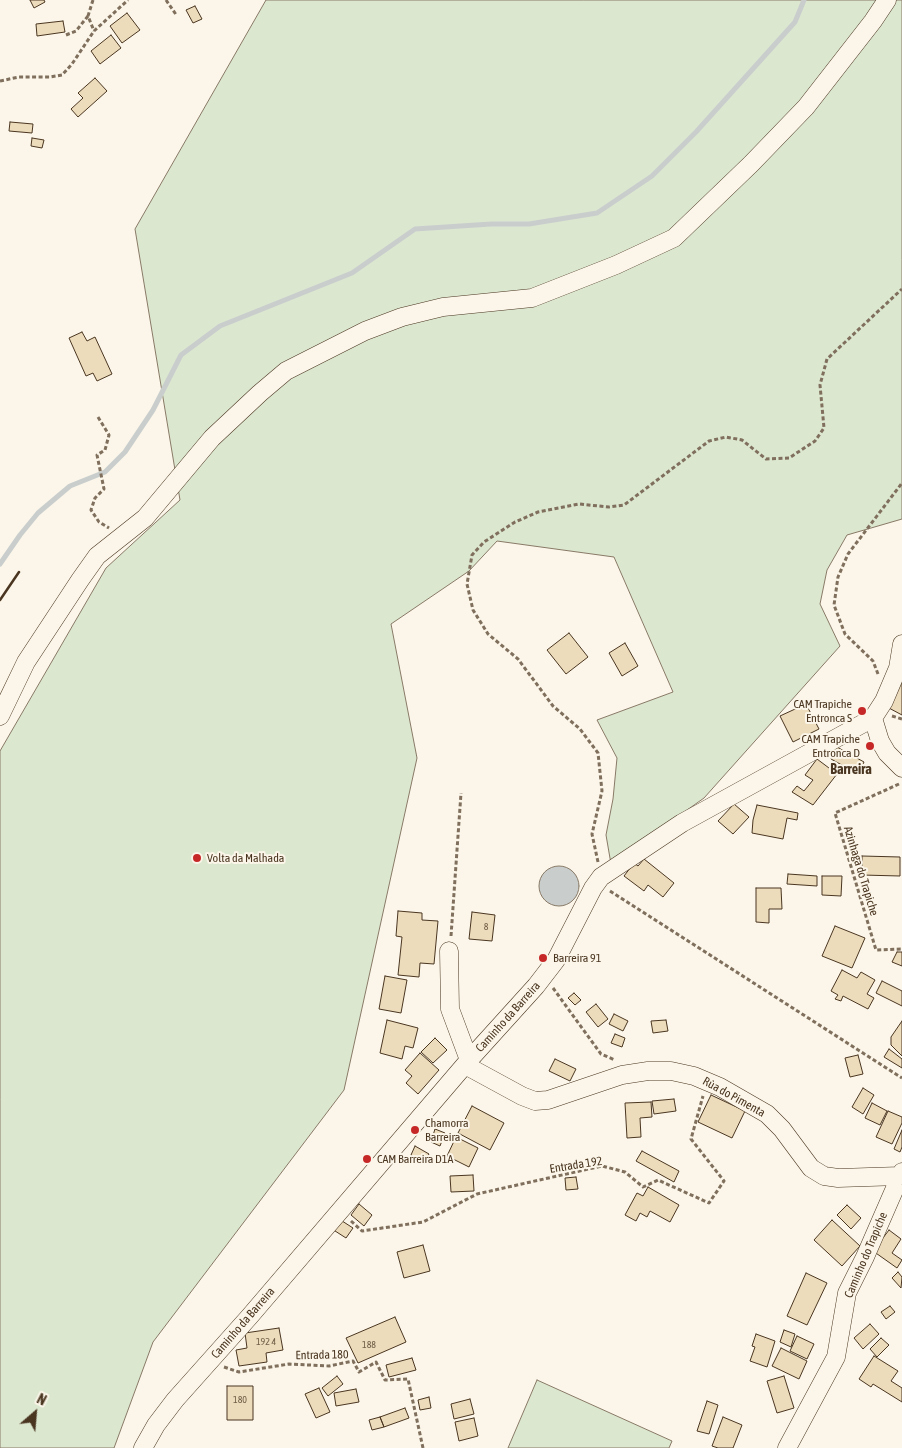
<!DOCTYPE html>
<meta charset="utf-8">
<style>
body{margin:0}
#map{position:relative;width:902px;height:1448px;overflow:hidden;background:#fbf6e9;font-family:"Asap Condensed",sans-serif}
canvas{display:block}
.north{position:absolute;left:10px;top:1388px;width:50px;height:50px;-webkit-text-stroke:4px #fbf6e9;paint-order:stroke;rotate:27deg;font-size:14px;font-weight:700;line-height:20px;text-align:center;color:#4a3520}
.north::after{content:'';display:block;margin:auto;width:18px;height:22px;background:#4a3520;clip-path:polygon(50% 0,100% 100%,50% 72%,0 100%)}
</style>
<div id="map">
<canvas width="902" height="1448"></canvas>
<div class="north">N</div>
</div>
<script>
const c = document.querySelector('canvas').getContext('2d');
c.lineJoin = 'round';
function paint(path, color) {
  c.fillStyle = color;
  c.fill(path, 'evenodd');
}
function shape(rows) {
  const path = new Path2D();
  for (const r of rows) {
    if (r.length === 3) {
      path.moveTo(r[0] + r[2], r[1]);
      path.arc(r[0], r[1], r[2], 0, 2 * Math.PI);
      continue;
    }
    path.moveTo(r[0], r[1]);
    for (let i = 2; i < r.length; i += 2) path.lineTo(r[i], r[i + 1]);
  }
  return path;
}
function stroke(path, color, width, dash) {
  c.strokeStyle = color;
  c.lineWidth = width;
  c.lineCap = dash ? 'butt' : 'round';
  c.setLineDash(dash || []);
  c.stroke(path);
}
function drawText(font, color, halo, rows, align = 'center') {
  c.font = font + ' "Asap Condensed",sans-serif';
  c.lineWidth = 4;
  c.setLineDash([]);
  c.textBaseline = 'middle';
  c.strokeStyle = halo;
  c.fillStyle = color;
  for (const [text, x, y, turn = 0] of rows) {
    c.save();
    c.translate(x, y);
    c.rotate((+turn || 0) * Math.PI / 180);
    c.textAlign = isNaN(turn) ? turn : align;
    if (halo) c.strokeText(text, 0, 0);
    c.fillText(text, 0, 0);
    c.restore();
  }
}
const green = shape([
 [266,0,902,0,902,519,847,535,827,570,820,604,840,646,704,798,611,864,606,835,613,799,617,758,597,720,673,692,614,557,497,541,469,571,391,624,417,758,344,1090,153,1342,114,1448,0,1448,0,751,106,568,180,500,135,229,266,0],
 [537,1380,672,1441,669,1448,508,1448,537,1380]
]);
paint(green, '#dce7d0');
stroke(green, '#887966', 1);
const water = shape([
 [559,886,20]
]);
paint(water, '#c9cecd');
stroke(water, '#887966', 1);
stroke(shape([
 [0,564,20,535,38,513,70,486,105,472,125,452,153,410,181,355,220,326,352,273,415,229,491,224,529,224,597,213,652,176,696,132,795,22,804,0]
]), '#c9cecd', 5);
const building = shape([
 [30,0,44,0,45,2,34,8,30,0],
 [195,6,202,19,193,23,186,10,195,6],
 [127,13,140,30,122,43,110,26,127,13],
 [63,21,65,32,37,36,36,24,63,21],
 [111,35,121,48,100,64,91,51,111,35],
 [95,78,107,91,78,117,71,109,83,98,78,93,95,78],
 [10,122,33,124,32,133,9,131,10,122],
 [32,138,44,140,42,148,31,146,32,138],
 [82,332,87,341,95,337,112,374,97,381,93,373,86,376,69,338,82,332],
 [569,633,588,657,566,674,547,650,569,633],
 [625,643,638,666,622,676,609,653,625,643],
 [902,679,902,715,887,707,902,679],
 [806,704,819,729,793,742,780,716,806,704],
 [837,747,864,762,858,774,831,759,837,747],
 [817,759,837,774,813,805,792,792,797,786,804,791,813,780,805,775,817,759],
 [734,804,749,817,733,834,718,821,734,804],
 [757,805,798,813,797,820,787,818,783,839,752,833,753,820,757,805],
 [862,856,900,857,900,876,862,875,862,856],
 [644,859,674,883,663,897,648,885,644,891,624,876,634,863,638,866,644,859],
 [788,874,817,876,817,886,787,884,788,874],
 [822,876,842,876,841,896,822,895,822,876],
 [756,888,781,888,782,909,769,909,769,923,756,922,756,888],
 [398,911,422,913,422,920,438,921,434,964,420,963,419,977,398,975,402,937,396,936,398,911],
 [472,912,495,915,492,941,469,939,472,912],
 [835,926,865,938,852,968,822,956,835,926],
 [897,952,902,952,902,966,892,962,897,952],
 [842,970,857,978,861,972,875,980,867,994,874,998,868,1009,843,996,841,1001,835,999,838,995,831,991,842,970],
 [385,976,407,980,401,1013,379,1009,385,976],
 [882,981,902,991,902,1006,876,993,882,981],
 [574,993,581,1000,575,1005,568,998,574,993],
 [596,1004,608,1019,598,1027,586,1012,596,1004],
 [614,1014,628,1021,623,1031,609,1024,614,1014],
 [387,1020,418,1028,413,1048,405,1046,402,1059,380,1053,387,1020],
 [666,1020,668,1031,653,1033,651,1021,666,1020],
 [902,1021,902,1056,891,1045,891,1037,902,1021],
 [615,1034,625,1038,622,1047,611,1043,615,1034],
 [435,1038,447,1050,433,1063,421,1052,435,1038],
 [889,1049,902,1059,902,1068,884,1057,889,1049],
 [420,1053,439,1070,418,1094,406,1083,412,1076,405,1070,420,1053],
 [858,1055,863,1074,850,1077,845,1058,858,1055],
 [555,1059,576,1069,570,1081,549,1071,555,1059],
 [863,1088,874,1095,863,1114,852,1107,863,1088],
 [711,1095,745,1111,732,1138,698,1122,711,1095],
 [674,1099,676,1111,654,1114,652,1101,674,1099],
 [651,1102,652,1117,640,1118,641,1137,627,1138,625,1103,651,1102],
 [872,1103,887,1111,880,1125,865,1118,872,1103],
 [472,1106,504,1123,490,1150,458,1133,472,1106],
 [888,1111,902,1117,902,1123,892,1144,876,1137,888,1111],
 [435,1129,445,1133,440,1146,431,1142,435,1129],
 [902,1130,902,1147,900,1152,894,1149,902,1130],
 [456,1137,478,1148,469,1167,447,1156,456,1137],
 [415,1146,429,1154,424,1162,411,1155,415,1146],
 [642,1151,679,1171,674,1182,636,1161,642,1151],
 [473,1175,474,1191,451,1192,450,1176,473,1175],
 [576,1177,578,1189,566,1190,565,1178,576,1177],
 [648,1187,679,1205,670,1222,650,1211,647,1217,640,1213,636,1221,625,1215,637,1193,643,1196,648,1187],
 [359,1204,372,1215,364,1226,351,1215,359,1204],
 [847,1205,861,1218,851,1229,837,1215,847,1205],
 [339,1219,353,1228,346,1238,332,1229,339,1219],
 [832,1220,860,1246,842,1266,814,1240,832,1220],
 [889,1230,901,1239,892,1253,902,1260,897,1268,873,1251,889,1230],
 [423,1245,430,1271,404,1278,397,1252,423,1245],
 [898,1272,902,1277,901,1288,892,1278,898,1272],
 [806,1273,827,1283,807,1325,787,1316,806,1273],
 [890,1306,895,1312,886,1319,881,1312,890,1306],
 [395,1317,406,1342,358,1363,346,1338,395,1317],
 [870,1324,879,1334,863,1349,854,1338,870,1324],
 [279,1328,283,1350,266,1353,267,1362,239,1366,236,1350,247,1348,245,1333,279,1328],
 [784,1330,795,1334,791,1347,780,1342,784,1330],
 [756,1334,775,1341,767,1367,750,1361,755,1347,752,1346,756,1334],
 [797,1336,814,1344,807,1359,790,1351,797,1336],
 [881,1338,889,1345,877,1357,870,1349,881,1338],
 [781,1348,807,1361,799,1379,772,1366,781,1348],
 [874,1356,898,1371,891,1381,902,1388,902,1402,873,1384,871,1387,859,1379,874,1356],
 [412,1358,416,1370,389,1377,386,1365,412,1358],
 [337,1376,343,1384,328,1396,322,1388,337,1376],
 [784,1376,794,1408,777,1413,767,1381,784,1376],
 [227,1386,253,1386,253,1420,227,1420,227,1386],
 [319,1388,330,1412,316,1418,305,1394,319,1388],
 [356,1389,359,1402,336,1406,334,1393,356,1389],
 [429,1397,431,1408,420,1410,418,1400,429,1397],
 [470,1399,474,1414,454,1419,451,1404,470,1399],
 [707,1401,718,1405,709,1434,697,1431,707,1401],
 [405,1408,409,1418,384,1427,380,1417,405,1408],
 [380,1417,384,1427,372,1430,369,1420,380,1417],
 [723,1417,742,1425,733,1448,718,1448,712,1446,723,1417],
 [474,1418,478,1436,459,1441,455,1422,474,1418]
]);
paint(building, '#ecdcbc');
stroke(building, '#4a3520', 1);
const minor = shape([
 [0,716,26,662,80,580,97,556,145,518,212,438,260,393,286,371,365,331,402,317,443,307,532,298,616,265,674,238,751,164,806,107,873,21,887,0],
 [873,718,880,741,887,753,902,768],
 [449,951,450,1009,469,1060],
 [465,1065,522,1096,535,1101,548,1100,622,1075,648,1071,671,1071,694,1076,720,1087,767,1114,782,1129,811,1168,824,1176,838,1178,900,1176],
 [143,1448,156,1425,175,1400,250,1316,469,1060,536,986,556,960,593,888,601,877,682,823,873,718,884,701,898,668,902,644],
 [787,1448,836,1357,847,1293,865,1257,902,1172]
]);
stroke(minor, '#4a3520', 19);
stroke(shape([
 [93,0,88,16,94,31],
 [166,0,177,16],
 [66,35,76,31,88,16],
 [0,81,19,77,50,77,62,75,72,64,94,31,128,0],
 [98,417,109,435,105,450,97,455,104,489,95,498,91,510,99,522,109,528],
 [878,674,873,661,845,634,834,605,838,577,848,554,902,483],
 [892,716,902,719],
 [899,784,835,813,876,950,902,949],
 [598,862,592,834,602,791,598,753,580,729,553,706,518,659,488,634,473,610,467,584,472,555,484,542,515,522,538,512,579,504,609,507,624,505,709,441,726,437,742,440,766,459,789,458,815,441,824,428,820,385,827,359,902,289],
 [610,891,902,1078],
 [451,936,461,793],
 [553,988,601,1054,615,1060],
 [351,1221,362,1231,423,1222,477,1194,602,1166,625,1172,643,1187,658,1180,709,1203,724,1181,691,1139,703,1096],
 [224,1367,239,1372,289,1364,329,1366,353,1361,359,1372,376,1362,385,1380,408,1379,423,1448]
]), '#7f6f5c', 3, [4, 2.5]);
stroke(minor, '#fbf6e9', 18);
stroke(shape([
 [0,600,19,572]
]), '#4a3520', 2.5);
for (const [x, y, r, color] of [
 [862,711,5,"#c62828"],
 [870,746,5,"#c62828"],
 [197,858,5,"#c62828"],
 [543,958,5,"#c62828"],
 [415,1130,5,"#c62828"],
 [367,1159,5,"#c62828"]
]) {
  const dot = new Path2D();
  dot.arc(x, y, r, 0, 2 * Math.PI);
  c.fillStyle = color;
  c.fill(dot);
  stroke(dot, '#fbf6e9', 2);
}
drawText('10px', '#725f47', null, [
 ["8",486,927],
 ["192 4",266,1342],
 ["188",369,1345],
 ["180",240,1400]
]);
drawText('12px', '#4a3520', '#fbf6e9', [
 ["CAM Trapiche",852,704,"right"],
 ["Entronca S",852,718,"right"],
 ["CAM Trapiche",860,739,"right"],
 ["Entronca D",860,753,"right"],
 ["Volta da Malhada",207,858],
 ["Barreira 91",553,958],
 ["Chamorra",425,1123],
 ["Barreira",425,1137],
 ["CAM Barreira D1A",377,1159]
], 'left');
drawText('12px', '#4a3520', '#fbf6e9', [
 ["Azinhaga do Trapiche",861,871,73],
 ["Caminho da Barreira",508,1017,-48],
 ["Rùa do Pimenta",734,1097,29],
 ["Entrada 192",576,1165,-9],
 ["Caminho do Trapiche",866,1255,-67],
 ["Caminho da Barreira",243,1323,-49],
 ["Entrada 180",322,1355,-1]
]);
drawText('bold 14px', '#4a3520', '#fbf6e9', [
 ["Barreira",851,770]
]);
</script>
